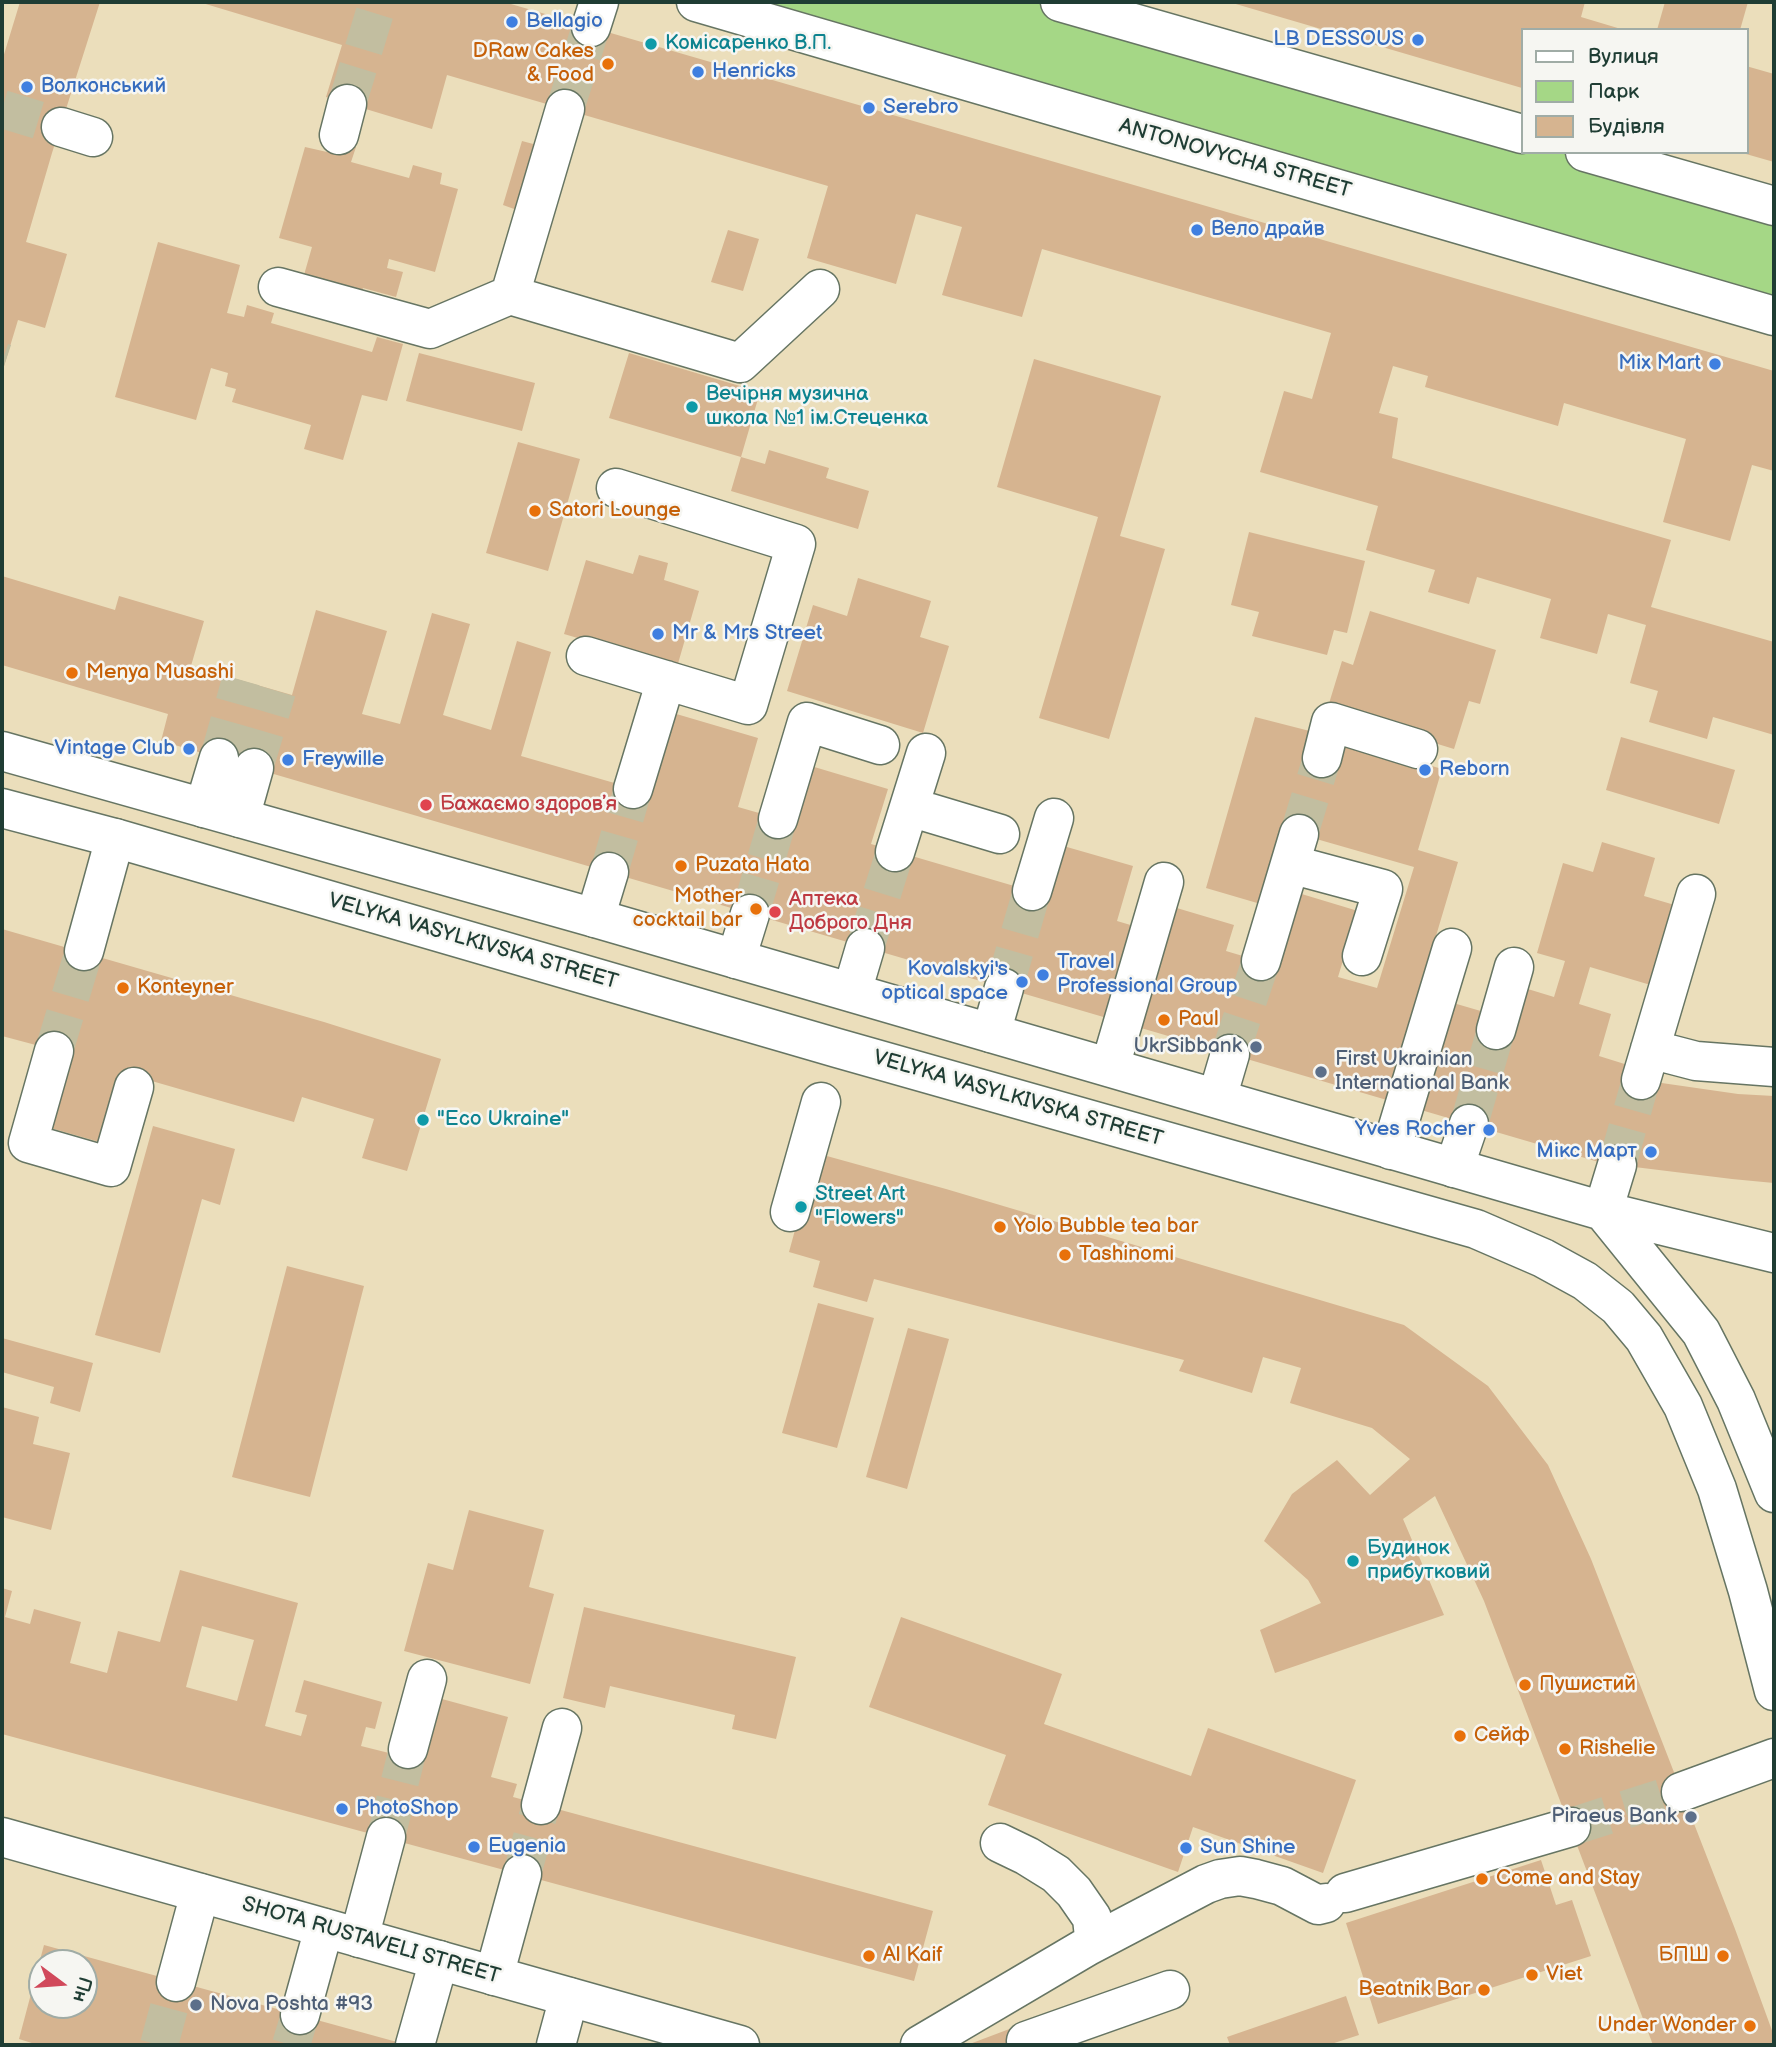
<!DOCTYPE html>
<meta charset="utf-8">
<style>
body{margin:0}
#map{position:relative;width:1776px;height:2047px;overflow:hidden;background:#ebdebb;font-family:"Balsamiq Sans",sans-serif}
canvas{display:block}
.frame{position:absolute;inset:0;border:4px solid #1f3d34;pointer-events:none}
.legend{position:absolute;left:1521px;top:28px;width:228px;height:126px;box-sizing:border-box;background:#f6f6f2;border:2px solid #a0aca6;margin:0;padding:9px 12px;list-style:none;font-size:21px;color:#1f3d34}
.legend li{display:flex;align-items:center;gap:14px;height:35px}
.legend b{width:35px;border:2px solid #a0aca6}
.north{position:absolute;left:28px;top:1949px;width:70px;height:70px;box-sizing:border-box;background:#f6f6f2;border:2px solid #a0aca6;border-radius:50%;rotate:106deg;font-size:19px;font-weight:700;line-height:28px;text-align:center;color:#1f3d34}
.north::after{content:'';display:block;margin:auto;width:24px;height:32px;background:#d1495b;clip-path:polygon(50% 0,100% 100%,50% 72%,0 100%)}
</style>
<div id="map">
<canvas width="1776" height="2047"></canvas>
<div class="frame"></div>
<ul class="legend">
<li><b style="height:9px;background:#fff"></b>Вулиця</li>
<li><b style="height:19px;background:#a5d786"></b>Парк</li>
<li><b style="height:19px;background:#d6b490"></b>Будівля</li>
</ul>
<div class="north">Пн</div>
</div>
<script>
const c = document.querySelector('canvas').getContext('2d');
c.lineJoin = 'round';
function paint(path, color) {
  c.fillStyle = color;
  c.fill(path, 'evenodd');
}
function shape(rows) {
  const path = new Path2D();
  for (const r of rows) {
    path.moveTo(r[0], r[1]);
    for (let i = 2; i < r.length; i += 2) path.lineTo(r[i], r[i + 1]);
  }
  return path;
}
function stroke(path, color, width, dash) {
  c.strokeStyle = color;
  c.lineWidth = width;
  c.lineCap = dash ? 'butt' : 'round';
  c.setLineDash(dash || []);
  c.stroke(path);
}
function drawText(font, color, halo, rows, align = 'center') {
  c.font = font + ' "Balsamiq Sans",sans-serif';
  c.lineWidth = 5;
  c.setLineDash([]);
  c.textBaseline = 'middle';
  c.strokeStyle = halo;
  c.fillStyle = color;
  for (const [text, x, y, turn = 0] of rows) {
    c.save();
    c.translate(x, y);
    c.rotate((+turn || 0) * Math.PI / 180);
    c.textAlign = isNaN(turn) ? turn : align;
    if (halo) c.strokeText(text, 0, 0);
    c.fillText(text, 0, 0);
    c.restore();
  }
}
paint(shape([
 [696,2,1060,2,1522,152,1585,152,1774,206,1774,316]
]), '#a5d786');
paint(shape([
 [20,2,100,2,52,153,26,242,67,254,45,328,18,320,2,373,2,61],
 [199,2,504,2,1774,371,1774,471,1752,465,1730,541,1663,522,1686,439,1564,403,1558,426,1425,387,1428,376,1393,366,1379,413,1398,418,1392,458,1671,540,1651,607,1774,642,1774,735,1713,717,1707,739,1649,722,1658,691,1630,683,1646,625,1608,614,1597,654,1540,638,1551,599,1477,577,1469,604,1428,592,1435,570,1366,550,1378,506,1260,472,1284,391,1312,399,1331,333,1042,249,1022,317,942,295,962,227,916,214,896,284,807,258,828,186,447,75,432,129,326,97,342,45],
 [1229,2,1585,2,1581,17,1621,29,1522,30,1522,88],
 [1665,2,1748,2,1740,30,1657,30],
 [1746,66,1774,74,1774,162,1746,154],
 [330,140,356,147,351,162,409,178,413,165,442,173,440,184,458,189,435,272,389,259,387,268,403,272,396,297,363,288,360,299,302,282,312,247,279,238,305,147,327,152],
 [522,141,537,145,517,210,503,205],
 [728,230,759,239,743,291,711,282],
 [158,242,240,265,227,313,244,317,247,305,274,313,271,323,372,352,377,337,403,344,387,401,362,395,343,460,304,449,311,425,232,402,236,389,225,386,228,373,211,368,196,420,115,397],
 [419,353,535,383,522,431,406,401],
 [629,353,760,392,741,457,609,418],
 [1034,359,1161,396,1120,536,1165,549,1109,739,1039,718,1098,517,997,487],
 [518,442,580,459,548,571,486,553],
 [769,450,829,468,826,478,869,491,858,529,731,491,741,457,765,464],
 [1249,532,1365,561,1347,633,1334,630,1327,655,1252,636,1259,612,1231,605],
 [639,555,668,563,664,580,699,591,677,667,564,634,586,560,633,574],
 [2,576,115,610,119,596,204,621,191,666,292,695,316,610,387,631,362,714,400,724,432,613,470,624,443,715,491,730,517,641,551,652,521,756,649,793,673,713,758,738,738,807,794,823,811,766,888,789,871,844,1038,893,1053,843,1133,866,1117,921,1161,934,1170,906,1234,925,1226,951,1273,965,1295,892,1358,911,1338,977,1377,988,1414,867,1285,830,1264,905,1206,888,1255,717,1341,739,1442,769,1418,850,1458,862,1419,993,1491,1014,1518,986,1554,997,1565,961,1537,953,1563,863,1593,872,1602,842,1655,858,1644,896,1678,906,1654,986,1590,967,1579,1004,1611,1014,1599,1056,1631,1066,1627,1078,1738,1094,1774,1096,1774,1183,1732,1179,1602,1163,161,741,168,714,2,665],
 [858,578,931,601,920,637,949,646,923,733,787,691,813,605,847,616],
 [1370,611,1496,650,1480,704,1469,701,1454,749,1327,710,1342,661,1353,665],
 [1621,737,1735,770,1719,824,1606,790],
 [2,929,324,1022,441,1059,407,1171,362,1158,374,1119,302,1097,294,1122,124,1073,103,1143,40,1125,47,1048,2,1036],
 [153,1126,235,1149,220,1205,202,1199,160,1353,95,1335],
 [816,1153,946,1189,1404,1325,1488,1386,1548,1465,1591,1559,1735,1929,1774,2036,1774,2045,1653,2045,1484,1601,1435,1496,1403,1519,1444,1615,1275,1673,1260,1630,1321,1603,1308,1580,1264,1541,1292,1494,1337,1460,1370,1495,1410,1459,1372,1428,1290,1403,1301,1368,1263,1357,1252,1393,1179,1371,1184,1360,874,1279,867,1302,813,1287,820,1261,789,1252],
 [287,1266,364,1286,310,1497,232,1477],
 [818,1303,874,1318,837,1448,782,1433],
 [908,1328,949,1339,907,1489,866,1477],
 [2,1338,93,1363,80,1412,50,1403,54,1387,2,1372],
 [2,1407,39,1417,33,1444,70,1453,51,1530,2,1517],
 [469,1510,544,1530,529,1587,554,1594,530,1684,404,1651,428,1563,453,1570],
 [180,1570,298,1603,265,1726,301,1736,307,1715,295,1712,304,1680,382,1702,375,1729,366,1727,361,1746,393,1754,431,1696,508,1717,491,1777,517,1784,513,1797,933,1911,914,1981,2,1734,2,1588,12,1591,5,1617,30,1624,34,1609,81,1622,70,1663,107,1673,118,1631,160,1642],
 [202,1626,254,1640,237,1701,186,1687],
 [584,1607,796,1657,776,1739,732,1729,735,1715,610,1686,605,1708,563,1698],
 [901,1617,1062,1674,1044,1724,1191,1776,1208,1728,1356,1780,1323,1873,1193,1827,1178,1872,988,1805,1006,1755,869,1707],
 [1541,1860,1556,1905,1572,1900,1591,1956,1378,2024,1346,1923],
 [44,1945,397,2042,408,2045,35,2045,35,2044,19,2039],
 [42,1963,84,1963,84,2005,42,2005],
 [1346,1996,1359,2035,1328,2045,1230,2045,1227,2037],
 [1020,2025,1027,2045,967,2045]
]), '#d6b490');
stroke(shape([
 [347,104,378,2],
 [2,109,61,127],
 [565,109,591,27],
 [2,362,5,363],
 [219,758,241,680],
 [254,768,277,691],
 [1299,834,1322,758],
 [609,872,633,789],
 [750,914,778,819],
 [865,948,895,852],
 [1004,988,1032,891],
 [54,1051,84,951],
 [1230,1054,1261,961],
 [1469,1124,1496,1030],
 [1617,1165,1641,1080],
 [1571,1827,1681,1792],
 [386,1837,408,1749],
 [522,1874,541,1805],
 [159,2045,176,1982],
 [291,2045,300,2015]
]), '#c2bea0', 38, [38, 19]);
const minor = shape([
 [696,2,1774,316],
 [1060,2,1522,134],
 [591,27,599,2],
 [565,109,510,295,740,363,820,289],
 [61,127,93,137],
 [339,135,347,104],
 [1585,152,1774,206],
 [278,287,430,329,510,295],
 [586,656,748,705,796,544,616,488],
 [1322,758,1331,722,1418,749],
 [633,789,666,680],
 [910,807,1000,834],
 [204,808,219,758],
 [240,818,254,768],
 [778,819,807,722,880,745],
 [895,852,926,753],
 [1290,864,1383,889,1362,956],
 [1032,891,1054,818],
 [595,918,609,872],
 [84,951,115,838],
 [736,959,750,914],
 [1261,961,1299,834],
 [852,992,865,948],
 [1496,1030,1514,967],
 [991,1033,1004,988],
 [1650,1049,1696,1061,1774,1067],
 [54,1051,28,1143,111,1167,134,1087],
 [1110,1067,1164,882],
 [1641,1080,1696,894],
 [1217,1098,1230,1054],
 [1391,1150,1452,948],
 [1454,1168,1469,1124],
 [1603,1211,1617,1165],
 [790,1212,821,1102],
 [408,1749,427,1679],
 [1681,1792,1774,1758],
 [541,1805,562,1728],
 [1000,1843,1027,1856,1056,1874,1074,1892,1092,1918,1094,1937,1088,1946],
 [1345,1893,1571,1827],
 [359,1938,386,1837],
 [494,1976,522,1874],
 [176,1982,200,1893],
 [300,2015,324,1928],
 [1026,2041,1170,1990],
 [415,2045,439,1960],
 [556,2045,569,1997],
 [920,2045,1088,1946,1206,1884,1220,1879,1240,1876,1256,1879,1282,1886,1318,1905,1326,1903]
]);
const major = shape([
 [2,751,595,918,1603,1211,1774,1253],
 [2,808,115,838,837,1048,1476,1229,1543,1258,1585,1281,1618,1307,1644,1338,1683,1406,1717,1489,1748,1591,1774,1691],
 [1603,1211,1701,1332,1736,1400,1774,1493],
 [2,1837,740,2045]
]);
stroke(minor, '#667563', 41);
stroke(major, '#667563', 41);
stroke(minor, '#fff', 38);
stroke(major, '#fff', 38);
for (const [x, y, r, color] of [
 [512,22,7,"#3f7fe0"],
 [1418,40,7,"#3f7fe0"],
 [651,44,7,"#0f9aa8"],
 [608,64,7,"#e8710a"],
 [698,72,7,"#3f7fe0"],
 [27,87,7,"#3f7fe0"],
 [869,108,7,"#3f7fe0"],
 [1197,230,7,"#3f7fe0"],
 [1715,364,7,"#3f7fe0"],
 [692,407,7,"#0f9aa8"],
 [535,511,7,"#e8710a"],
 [658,634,7,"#3f7fe0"],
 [72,673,7,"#e8710a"],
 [189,749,7,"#3f7fe0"],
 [288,760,7,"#3f7fe0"],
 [1425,770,7,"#3f7fe0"],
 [426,805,7,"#e0444e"],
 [681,866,7,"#e8710a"],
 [756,909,7,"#e8710a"],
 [775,912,7,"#e0444e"],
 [1043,975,7,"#3f7fe0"],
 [1022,982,7,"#3f7fe0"],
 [123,988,7,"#e8710a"],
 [1164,1020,7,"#e8710a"],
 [1256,1047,7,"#5c6f8a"],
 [1321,1072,7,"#5c6f8a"],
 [423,1120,7,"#0f9aa8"],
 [1489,1130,7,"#3f7fe0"],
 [1651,1152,7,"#3f7fe0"],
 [801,1207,7,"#0f9aa8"],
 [1000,1227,7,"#e8710a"],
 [1065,1255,7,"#e8710a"],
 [1353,1561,7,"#0f9aa8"],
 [1525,1685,7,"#e8710a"],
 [1460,1736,7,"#e8710a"],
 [1565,1749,7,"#e8710a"],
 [342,1809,7,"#3f7fe0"],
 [1691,1817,7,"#5c6f8a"],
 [474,1847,7,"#3f7fe0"],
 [1186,1848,7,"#3f7fe0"],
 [1482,1879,7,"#e8710a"],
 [869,1956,7,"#e8710a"],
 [1723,1956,7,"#e8710a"],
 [1532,1975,7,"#e8710a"],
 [1484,1990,7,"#e8710a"],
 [196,2005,7,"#5c6f8a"],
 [1750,2026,7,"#e8710a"]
]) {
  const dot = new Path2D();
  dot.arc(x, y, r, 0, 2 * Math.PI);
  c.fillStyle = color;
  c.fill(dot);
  stroke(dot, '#f6f6f2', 2.5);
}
drawText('21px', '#366cbe', '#f6f6f2', [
 ["Bellagio",526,22],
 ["LB DESSOUS",1404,40,"right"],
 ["Henricks",712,72],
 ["Волконський",41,87],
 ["Serebro",883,108],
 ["Вело драйв",1211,230],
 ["Mix Mart",1701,364,"right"],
 ["Mr & Mrs Street",672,634],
 ["Vintage Club",175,749,"right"],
 ["Freywille",302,760],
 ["Reborn",1439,770],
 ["Travel",1057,963],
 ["Professional Group",1057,987],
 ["Kovalskyi's",1008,970,"right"],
 ["optical space",1008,994,"right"],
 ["Yves Rocher",1475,1130,"right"],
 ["Мікс Март",1637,1152,"right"],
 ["PhotoShop",356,1809],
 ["Eugenia",488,1847],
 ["Sun Shine",1200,1848]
], 'left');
drawText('21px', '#0d838f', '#f6f6f2', [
 ["Комісаренко В.П.",665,44],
 ["Вечірня музична",706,395],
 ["школа №1 ім.Стеценка",706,419],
 ["\"Eco Ukraine\"",437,1120],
 ["Street Art",815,1195],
 ["\"Flowers\"",815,1219],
 ["Будинок",1367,1549],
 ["прибутковий",1367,1573]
], 'left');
drawText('21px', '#c56008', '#f6f6f2', [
 ["DRaw Cakes",594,52,"right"],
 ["& Food",594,76,"right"],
 ["Satori Lounge",549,511],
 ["Menya Musashi",86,673],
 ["Puzata Hata",695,866],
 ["Mother",742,897,"right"],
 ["cocktail bar",742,921,"right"],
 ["Konteyner",137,988],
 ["Paul",1178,1020],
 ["Yolo Bubble tea bar",1014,1227],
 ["Tashinomi",1079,1255],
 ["Пушистий",1539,1685],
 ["Сейф",1474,1736],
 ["Rishelie",1579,1749],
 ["Come and Stay",1496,1879],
 ["Al Kaif",883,1956],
 ["БПШ",1709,1956,"right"],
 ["Viet",1546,1975],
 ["Beatnik Bar",1470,1990,"right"],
 ["Under Wonder",1736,2026,"right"]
], 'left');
drawText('21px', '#1f3d34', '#f6f6f2', [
 ["ANTONOVYCHA STREET",1235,159,16],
 ["VELYKA VASYLKIVSKA STREET",473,942,16],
 ["VELYKA VASYLKIVSKA STREET",1018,1099,16],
 ["SHOTA RUSTAVELI STREET",371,1941,16]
]);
drawText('21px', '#be3a42', '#f6f6f2', [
 ["Бажаємо здоровʼя",440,805],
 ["Аптека",789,900],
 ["Доброго Дня",789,924]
], 'left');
drawText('21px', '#4e5e75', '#f6f6f2', [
 ["UkrSibbank",1242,1047],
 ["First Ukrainian",1335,1060,"left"],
 ["International Bank",1335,1084,"left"],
 ["Piraeus Bank",1677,1817],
 ["Nova Poshta #93",210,2005,"left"]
], 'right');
</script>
